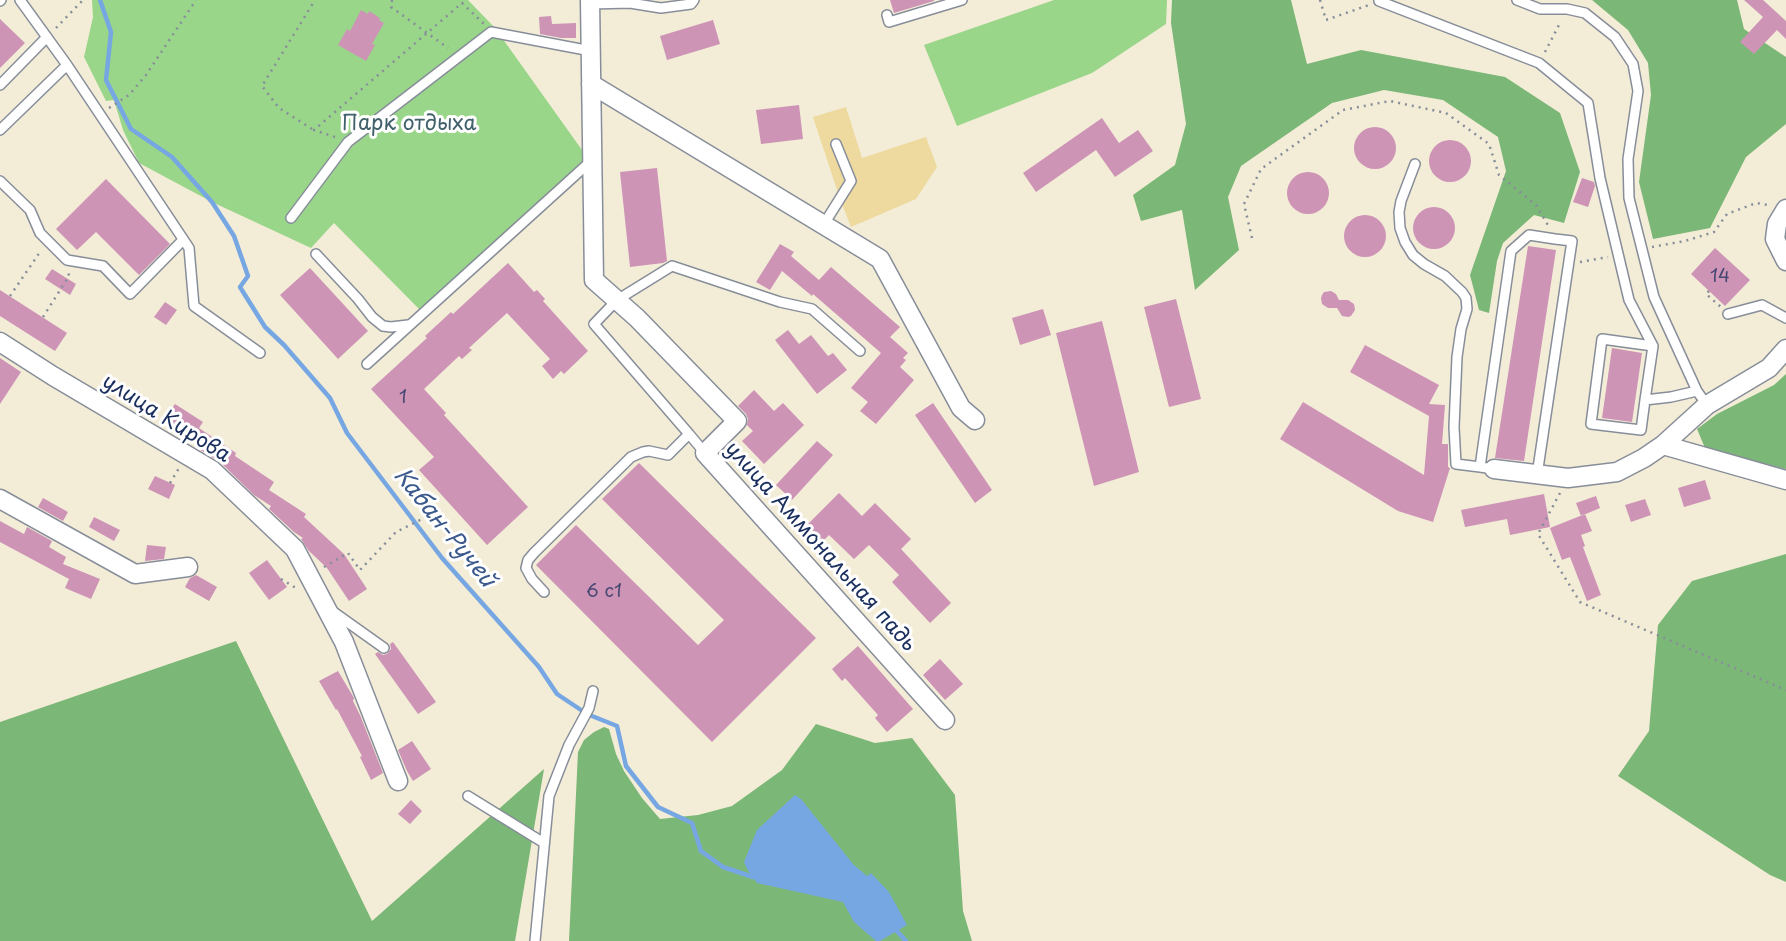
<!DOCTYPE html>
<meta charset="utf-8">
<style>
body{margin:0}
canvas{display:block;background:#f3ecd7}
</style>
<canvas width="1786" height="941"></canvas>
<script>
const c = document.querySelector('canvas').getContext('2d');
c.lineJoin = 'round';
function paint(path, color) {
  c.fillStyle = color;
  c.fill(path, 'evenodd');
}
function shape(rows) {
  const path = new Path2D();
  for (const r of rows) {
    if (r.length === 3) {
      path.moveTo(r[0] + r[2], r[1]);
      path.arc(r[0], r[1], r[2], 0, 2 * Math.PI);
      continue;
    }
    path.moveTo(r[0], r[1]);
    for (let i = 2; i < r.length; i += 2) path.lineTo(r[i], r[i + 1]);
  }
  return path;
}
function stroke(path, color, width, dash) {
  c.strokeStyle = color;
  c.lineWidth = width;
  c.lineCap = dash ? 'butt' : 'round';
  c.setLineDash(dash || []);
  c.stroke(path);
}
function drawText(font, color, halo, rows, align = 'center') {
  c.font = font + ' "Playpen Sans",sans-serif';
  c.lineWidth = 6;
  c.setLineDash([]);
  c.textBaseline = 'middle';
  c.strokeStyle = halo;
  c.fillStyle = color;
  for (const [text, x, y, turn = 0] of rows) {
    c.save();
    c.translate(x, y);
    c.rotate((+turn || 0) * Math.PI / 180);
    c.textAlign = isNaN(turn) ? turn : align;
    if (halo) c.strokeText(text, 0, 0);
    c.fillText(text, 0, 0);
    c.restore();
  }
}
paint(shape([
 [92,0,468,0,495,28,587,157,420,310,334,223,311,248,212,202,139,163,123,130,114,100,106,101,84,57,93,17],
 [1054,0,1167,0,1166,24,1092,73,957,126,924,45]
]), '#9ad68a');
paint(shape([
 [1172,0,1291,0,1307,64,1361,50,1505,77,1560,113,1580,172,1564,223,1534,215,1503,243,1497,261,1489,313,1479,310,1470,275,1506,171,1498,137,1443,100,1384,90,1332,103,1241,166,1228,197,1239,250,1195,290,1182,210,1141,221,1133,195,1175,165,1186,124,1171,23],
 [1592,0,1737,0,1744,29,1786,57,1786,124,1746,157,1710,228,1653,239,1639,182,1651,95,1648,63,1628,30],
 [1786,374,1786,469,1705,448,1697,429,1717,414,1774,385],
 [1786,554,1786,882,1770,875,1618,776,1649,731,1658,625,1692,581],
 [236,641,372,921,544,769,515,941,0,941,0,722],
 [816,724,875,743,912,738,955,795,963,911,972,941,569,941,578,752,584,740,594,732,604,727,609,729,616,754,624,771,642,798,660,819,698,815,732,806,782,770]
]), '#7bb776');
paint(shape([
 [846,107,862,158,926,137,937,167,916,199,851,227,840,199,813,117]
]), '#eeda9e');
paint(shape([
 [795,795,801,799,853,864,867,876,871,873,889,892,907,925,880,941,876,941,854,922,843,902,757,883,747,869,744,862,757,830]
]), '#77a7e2');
stroke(shape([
 [100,0,111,32,106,80,131,129,172,157,212,202,234,236,248,276,240,287,265,327,284,345,330,398,347,433,442,558,539,667,557,694,587,714,617,726,626,766,658,807,692,823,701,851,723,867,753,877,758,877],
 [895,929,906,941]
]), '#77a7e2', 4.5);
paint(shape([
 [890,0,934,0,934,1,894,13],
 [1744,0,1763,0,1786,21,1786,39,1777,30,1754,54,1740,42,1763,17],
 [361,10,368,14,369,11,380,18,379,20,384,23,372,44,375,45,366,61,338,45,347,29,350,31],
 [551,16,552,24,576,23,576,38,561,38,540,34,539,17],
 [0,19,25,43,0,68],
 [713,20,720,44,667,60,660,36],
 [799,105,803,139,761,144,756,110],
 [1102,118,1119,143,1138,130,1153,151,1115,177,1096,150,1036,192,1023,173],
 [1375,148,21],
 [1450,161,21],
 [657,168,667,261,663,263,630,267,620,172],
 [1308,193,21],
 [1582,178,1594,182,1595,186,1588,207,1573,202],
 [106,179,170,244,139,275,96,232,77,250,56,229],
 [1434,228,21],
 [1365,236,21],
 [780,244,794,252,791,256,819,280,831,267,900,327,890,337,908,353,903,358,906,360,900,367,914,380,876,424,860,411,868,402,851,388,881,353,813,294,812,296,782,271,770,290,756,282],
 [1528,246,1556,250,1524,461,1495,458],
 [1715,248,1750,280,1725,306,1691,274],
 [508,263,534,292,537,290,545,299,543,301,588,351,564,374,561,371,553,379,542,366,550,359,507,313,469,348,472,350,462,359,459,356,424,389,446,413,444,415,528,507,487,545,419,470,434,457,371,389,427,338,425,336,451,312,453,314],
 [310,268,368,331,338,359,280,295],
 [52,269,76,284,70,295,45,279],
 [0,290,67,333,55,351,0,316],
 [1331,291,1336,294,1339,300,1348,300,1354,304,1355,310,1351,316,1348,317,1342,316,1337,308,1328,308,1322,304,1321,298,1322,295,1324,292],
 [1176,299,1201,399,1169,407,1144,307],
 [165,302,177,310,166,325,154,317],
 [1043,309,1051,335,1020,345,1012,318],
 [1102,321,1139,472,1094,486,1056,333],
 [788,330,799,344,811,335,828,356,833,353,847,370,817,394,775,340],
 [1365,345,1439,385,1429,404,1445,405,1442,444,1448,444,1448,467,1450,468,1433,522,1398,511,1280,439,1303,402,1424,475,1429,416,1350,372],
 [1612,348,1642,353,1632,422,1602,418],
 [0,358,21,372,0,404],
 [754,390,774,411,783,403,804,425,764,464,742,441,753,431,747,425,748,419,746,414,738,406],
 [933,403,992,490,975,503,915,415],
 [175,404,203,422,199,428,236,453,235,456,274,482,269,490,306,514,304,517,344,554,367,589,349,601,327,568,309,551,301,539,303,538,294,532,269,509,271,506,254,495,220,462,199,449,200,447,163,422],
 [817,441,833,455,792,500,776,485],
 [639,463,816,638,712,742,536,565,576,525,698,645,724,620,602,499],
 [155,476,175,485,169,499,148,489],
 [1705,480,1711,499,1684,507,1678,488],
 [839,493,862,516,875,503,911,539,901,549,951,603,930,623,892,582,899,575,869,545,854,559,829,535,822,542,806,526],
 [1544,494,1550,527,1510,535,1507,519,1465,527,1461,510],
 [1596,496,1600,508,1581,516,1576,503],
 [43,498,68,512,63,521,38,507],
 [1645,499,1651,515,1631,522,1625,505],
 [1585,514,1592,531,1581,535,1585,546,1583,547,1601,595,1587,601,1570,557,1562,560,1550,528],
 [94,517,120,530,114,541,89,527],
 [0,521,24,534,27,527,52,541,49,547,66,557,63,564,100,579,91,599,65,588,69,579,0,542],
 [147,545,166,547,164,559,145,561],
 [267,560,287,587,269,600,249,573],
 [196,575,217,587,209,601,185,587,190,578],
 [393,642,436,702,418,714,375,654,378,652,383,655,387,654,391,649,390,644],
 [858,646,913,709,887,732,875,718,878,715,845,678,842,681,832,669],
 [940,659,963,684,945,700,923,675],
 [338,671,354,698,353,701,360,715,383,773,371,780,360,757,362,756,337,709,336,710,319,681],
 [412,741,431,769,413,781,407,771,398,750],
 [411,800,422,811,410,824,398,814]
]), '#cd94b6');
const service = shape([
 [1517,0,1540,9,1567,9,1585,13,1615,37,1633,64,1638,91,1628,159,1629,198,1654,297,1697,391,1707,405],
 [0,1,1,0],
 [1379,1,1539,63,1588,103,1600,178,1629,300,1653,346],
 [590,4,630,3,661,8,691,4,694,0],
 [887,15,889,22,962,0],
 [67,65,189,248,194,306,260,353],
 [0,85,47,37],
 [0,130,67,65,20,0],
 [1415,164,1401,201,1399,212,1400,228,1405,242,1413,255,1424,264,1445,276,1462,292,1466,298,1467,309,1461,329,1457,357,1454,427,1456,464,1480,467],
 [0,181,30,210,40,233,67,260,103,266,130,294,183,240],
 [291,218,348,142,491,32,591,51],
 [824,224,851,181,836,144],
 [316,254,358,299,372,317,383,326,391,327,408,325],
 [1728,314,1762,305,1786,318],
 [367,364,591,161],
 [1645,400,1641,430,1591,424,1602,339,1653,346,1645,400,1671,397,1697,391],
 [689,434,705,453],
 [1494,469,1480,467,1511,251,1529,235,1555,239,1572,241,1537,475],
 [544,592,532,579,526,568,528,560,534,553,631,457,643,452,649,451,668,455,689,434,594,324,617,300,672,266,780,302,812,309,860,351],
 [332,611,384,648],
 [468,796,544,843],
 [535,941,549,796,569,745,589,708,593,691]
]);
const minor = shape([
 [590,0,594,280,637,318,737,421,705,453,945,720],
 [591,84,880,259,961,408,975,420],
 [1786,209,1777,224,1775,239,1786,261],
 [0,342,53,376,212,470,295,549,344,642,398,781],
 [1663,445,1786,480],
 [1494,469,1568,478,1617,472,1644,458,1663,445,1707,405,1769,368,1786,349],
 [0,499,135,574,188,567]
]);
stroke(service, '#878e9a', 12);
stroke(minor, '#878e9a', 21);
stroke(shape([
 [392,0,391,7,448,48],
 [1320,0,1326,20,1369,5],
 [56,28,83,0],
 [1545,52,1561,21],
 [109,108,129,95,146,75,196,0],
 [312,129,279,108,262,86,315,0],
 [335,137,314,130,462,3,484,24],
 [1252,238,1244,204,1261,169,1343,110,1390,101,1446,113,1489,144,1499,175,1536,205,1549,227],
 [1652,247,1685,241,1714,232,1727,214,1756,203,1768,205],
 [1580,262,1608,257],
 [1709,291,1706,294,1721,307],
 [10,296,38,255,38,249],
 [43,317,69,276,68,271],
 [170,483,179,468],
 [1560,493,1538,534,1580,602,1786,690],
 [324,567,348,553,360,570,396,532,424,518],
 [281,579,296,588]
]), '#878e9a', 2.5, [2, 5]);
stroke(service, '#fff', 9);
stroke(minor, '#fff', 18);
drawText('18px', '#484874', null, [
 ["14",1720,277],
 ["1",403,398],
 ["6 с1",604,592]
]);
drawText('21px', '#41616b', '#fff', [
 ["Парк отдыха",409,124]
]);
drawText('21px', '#1b2f5e', '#fff', [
 ["улица Кирова",166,419,32],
 ["улица Аммональная падь",820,547,48]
]);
drawText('italic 23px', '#3b598c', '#fff', [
 ["Кабан-Ручей",444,528,51]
]);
</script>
